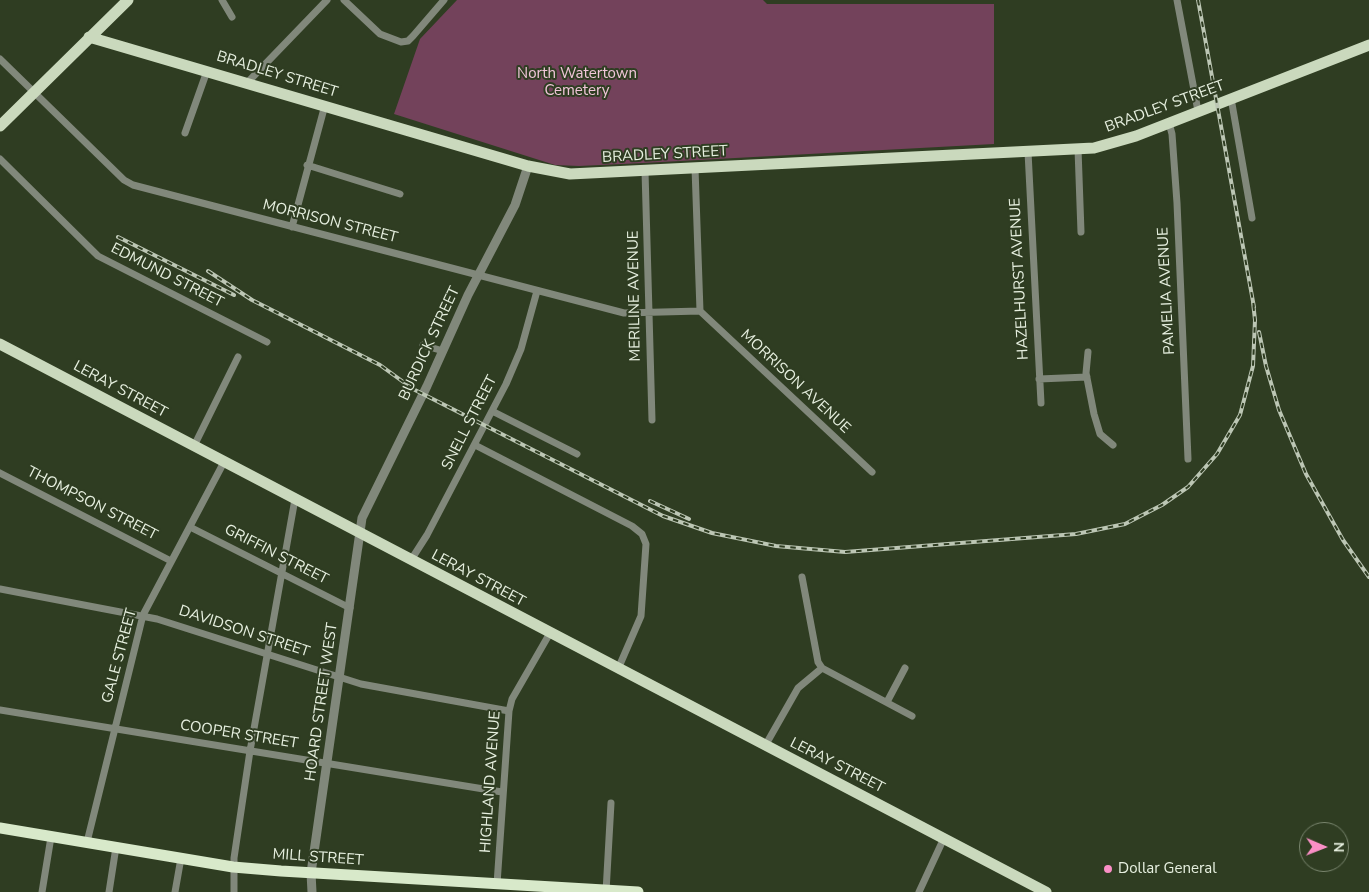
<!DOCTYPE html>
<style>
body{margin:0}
#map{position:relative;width:1369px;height:892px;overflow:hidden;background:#2f3d22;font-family:"Nunito Sans",sans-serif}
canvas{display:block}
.north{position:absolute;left:1299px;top:822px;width:50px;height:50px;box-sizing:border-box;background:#2f3d22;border:1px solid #79856e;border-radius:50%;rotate:91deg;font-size:14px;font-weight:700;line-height:20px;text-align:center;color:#e7f0e0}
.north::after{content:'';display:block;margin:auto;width:18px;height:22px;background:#fa8fc6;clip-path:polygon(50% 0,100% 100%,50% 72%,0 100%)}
</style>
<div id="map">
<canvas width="1369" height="892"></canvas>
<div class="north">N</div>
</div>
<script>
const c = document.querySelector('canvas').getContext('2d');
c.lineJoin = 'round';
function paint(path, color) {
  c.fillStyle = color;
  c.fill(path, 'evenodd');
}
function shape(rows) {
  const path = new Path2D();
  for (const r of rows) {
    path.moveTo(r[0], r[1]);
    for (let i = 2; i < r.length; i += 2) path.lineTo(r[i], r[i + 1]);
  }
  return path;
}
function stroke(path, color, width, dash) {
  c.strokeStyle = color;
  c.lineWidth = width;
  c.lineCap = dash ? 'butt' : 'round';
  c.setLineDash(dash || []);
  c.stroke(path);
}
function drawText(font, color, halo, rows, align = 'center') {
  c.font = font + ' "Nunito Sans",sans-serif';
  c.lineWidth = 4;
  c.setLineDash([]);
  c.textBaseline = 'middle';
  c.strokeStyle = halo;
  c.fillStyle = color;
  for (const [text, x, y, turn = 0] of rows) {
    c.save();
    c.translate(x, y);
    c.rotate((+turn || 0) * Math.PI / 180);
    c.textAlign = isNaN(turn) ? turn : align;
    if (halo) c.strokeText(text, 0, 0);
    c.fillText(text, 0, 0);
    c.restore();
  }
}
paint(shape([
 [457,0,763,0,767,4,994,4,994,144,643,163,579,166,555,165,394,114,420,39]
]), '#73425b');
stroke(shape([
 [222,0,232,17],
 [344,0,380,34,401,42,408,41,413,36,444,0],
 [1177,0,1198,111],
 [0,59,124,180,133,185,624,313,700,311],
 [247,83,327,0],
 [1231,98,1252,218],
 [1169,123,1172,134,1177,203,1188,459],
 [185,133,207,71],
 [1078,149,1081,232],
 [1028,152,1041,403],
 [0,159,98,256,267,342],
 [307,165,400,194],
 [695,168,700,311],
 [645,171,652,420],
 [292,227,325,105],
 [700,311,872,472],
 [423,345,443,351],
 [1088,352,1086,373,1094,414,1100,434,1113,445],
 [1039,379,1087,377],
 [492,411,577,454],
 [475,445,632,526,642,534,646,544,641,616,618,669],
 [194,446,238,357],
 [0,473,171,561],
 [190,527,350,608],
 [411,560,427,535,506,384,521,349,537,291],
 [802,577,818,662,822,668,912,716],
 [0,589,157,619,361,684,509,711],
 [887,702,905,668],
 [0,710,502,792],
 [765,746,798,688,822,668],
 [87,842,143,615,224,462],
 [497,884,509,711,512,699,550,633],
 [42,892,51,837],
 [109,892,116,847],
 [175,892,181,858],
 [234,892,234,858,250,751,295,499],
 [606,892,611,803],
 [919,892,944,838]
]), '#81887b', 7);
stroke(shape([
 [312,892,311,873,362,518,427,386,468,295,515,205,528,166]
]), '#81887b', 9);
stroke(shape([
 [89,37,528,166,570,174,1094,148,1136,136,1369,45],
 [0,126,128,0],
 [0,344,1046,892]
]), '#cad9bd', 11);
stroke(shape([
 [0,828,233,867,281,871,638,892]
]), '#d8e9ca', 11);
const rail = shape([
 [1198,0,1254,307],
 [118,237,234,295],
 [208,271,252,300,380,365,413,389,663,516,712,533,776,546,845,552,1076,534,1125,524,1162,505,1188,487,1217,454,1240,415,1253,366,1255,320,1253,302],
 [1259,332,1266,366,1279,410,1306,474,1343,540,1369,577],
 [650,501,689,519]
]);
stroke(rail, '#bcc6b4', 4);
stroke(rail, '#2f3d22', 2, [5.5]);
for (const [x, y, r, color] of [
 [1108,869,5,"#fa8fc6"]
]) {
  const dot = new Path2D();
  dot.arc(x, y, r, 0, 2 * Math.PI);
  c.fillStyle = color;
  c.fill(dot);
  stroke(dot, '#2f3d22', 2);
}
drawText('15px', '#f2c6da', '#2f3d22', [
 ["North Watertown",577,74],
 ["Cemetery",577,91]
]);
drawText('15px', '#e7f0e0', '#2f3d22', [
 ["BRADLEY STREET",277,75,17],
 ["BRADLEY STREET",1165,107,-20],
 ["BRADLEY STREET",665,155,-3],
 ["MORRISON STREET",330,222,14],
 ["EDMUND STREET",167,276,27],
 ["HAZELHURST AVENUE",1020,279,-93],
 ["PAMELIA AVENUE",1167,291,-93],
 ["MERILINE AVENUE",635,296,-91],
 ["BURDICK STREET",430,344,-65],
 ["MORRISON AVENUE",795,382,43],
 ["LERAY STREET",120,390,28],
 ["SNELL STREET",470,423,-63],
 ["THOMPSON STREET",92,504,27],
 ["GRIFFIN STREET",276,555,27],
 ["LERAY STREET",478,579,28],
 ["DAVIDSON STREET",244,632,18],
 ["GALE STREET",120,656,-75],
 ["HOARD STREET WEST",322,702,-82],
 ["COOPER STREET",239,735,9],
 ["LERAY STREET",837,766,27],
 ["HIGHLAND AVENUE",491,782,-86],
 ["MILL STREET",318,858,4]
]);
drawText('15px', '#e7f0e0', '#2f3d22', [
 ["Dollar General",1118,869]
], 'left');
</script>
